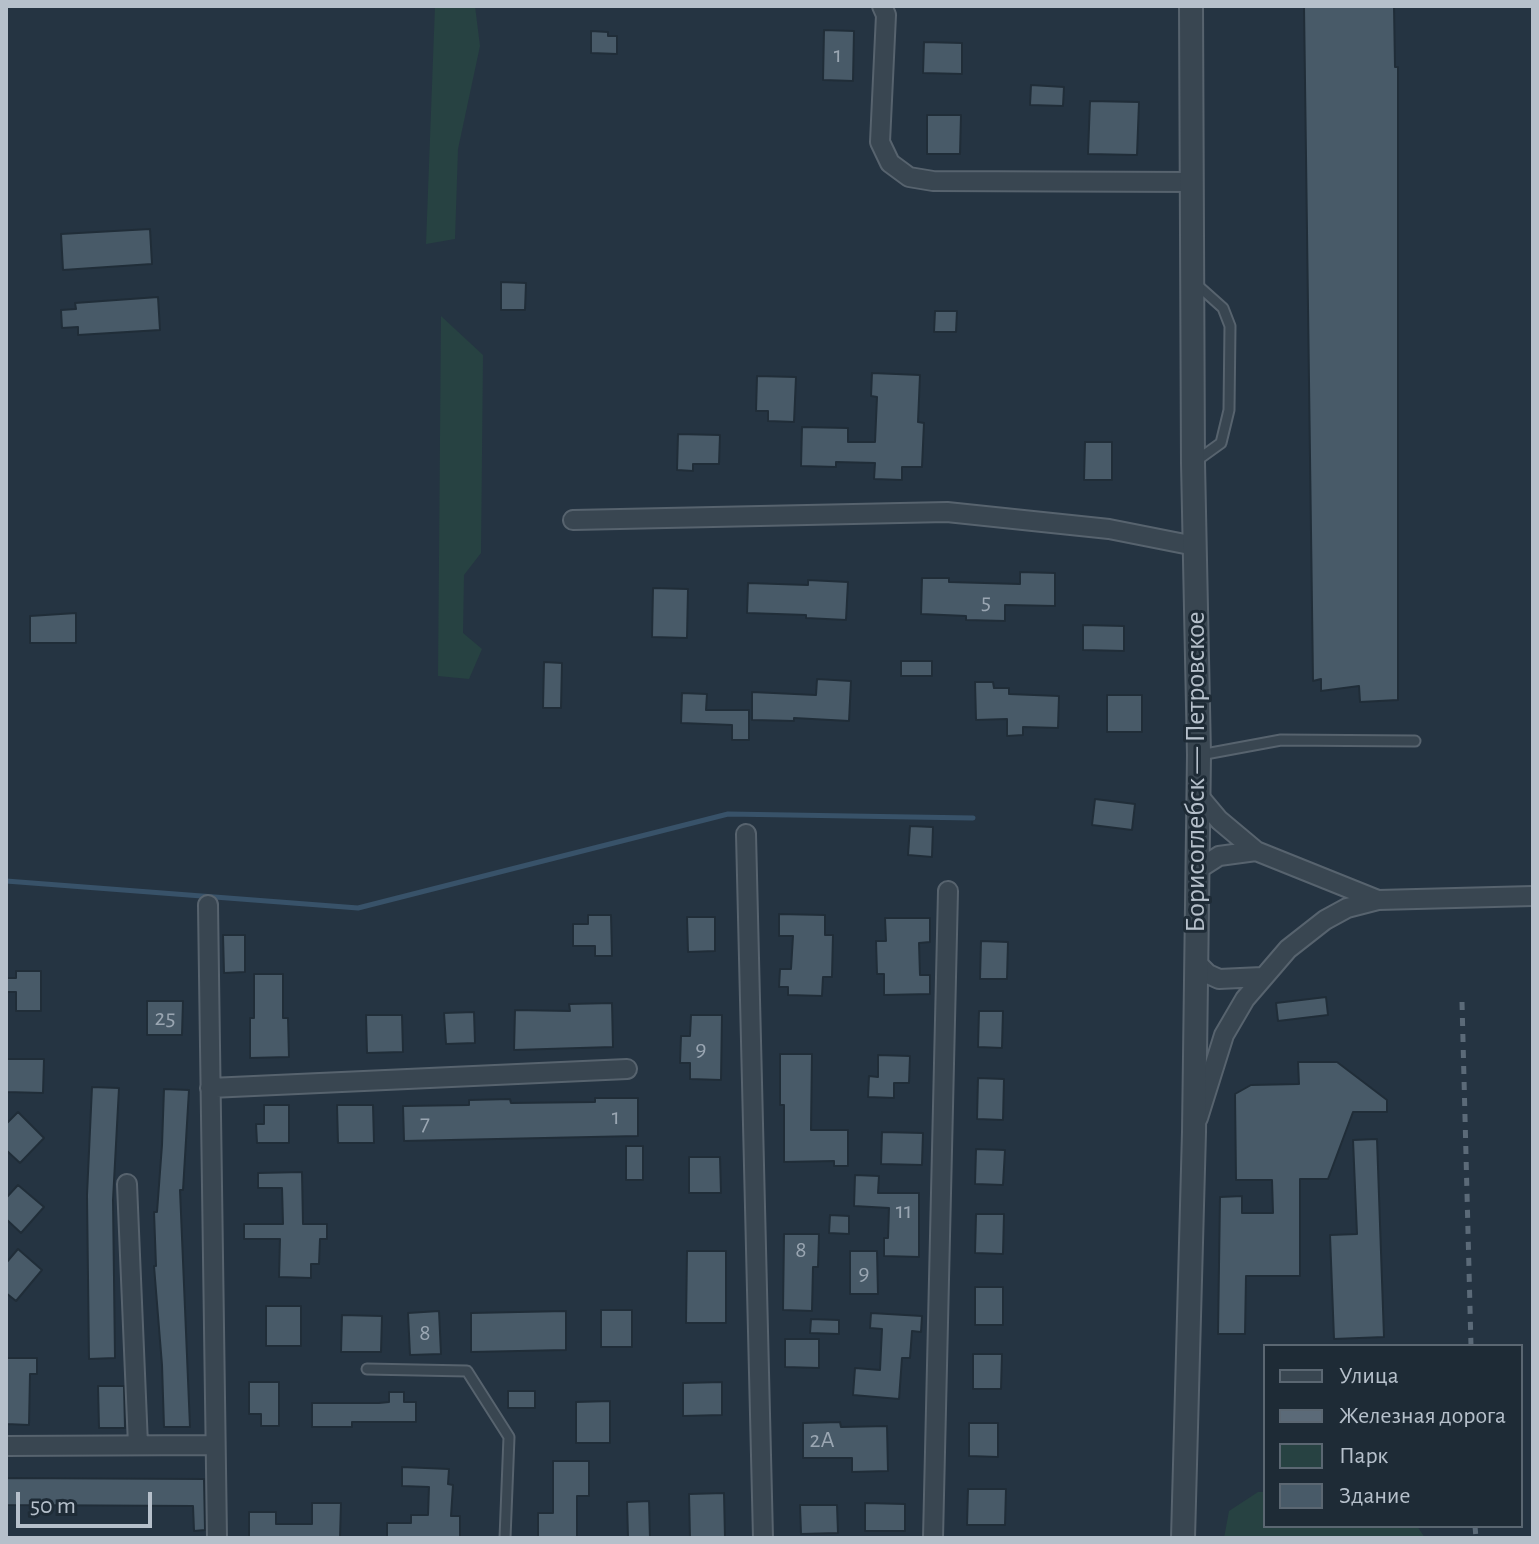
<!DOCTYPE html>
<meta charset="utf-8">
<style>
body{margin:0}
#map{position:relative;width:1539px;height:1544px;overflow:hidden;background:#253442;font-family:"Alegreya Sans",sans-serif}
canvas{display:block}
.frame{position:absolute;inset:0;border:8px solid #b6c0cb;pointer-events:none}
.legend{position:absolute;left:1263px;top:1344px;width:260px;height:184px;box-sizing:border-box;background:#1e2b36;border:2px solid #5b6772;margin:0;padding:10px 14px;list-style:none;font-size:24px;color:#b6c0cb}
.legend li{display:flex;align-items:center;gap:16px;height:40px}
.legend b{width:40px;border:2px solid #5b6772}
.scale{position:absolute;left:16px;top:1492px;width:136px;height:36px;box-sizing:border-box;border:4px solid #b6c0cb;border-top:0;padding-left:10px;font-size:24px;line-height:28px;white-space:nowrap;color:#b6c0cb;-webkit-text-stroke:6px #1e2b36;paint-order:stroke}
</style>
<div id="map">
<canvas width="1539" height="1544"></canvas>
<div class="frame"></div>
<ul class="legend">
<li><b style="height:10px;background:#394651"></b>Улица</li>
<li><b style="height:10px;background:#5b6a78"></b>Железная дорога</li>
<li><b style="height:22px;background:#274242"></b>Парк</li>
<li><b style="height:22px;background:#485a68"></b>Здание</li>
</ul>
<div class="scale">50 m</div>
</div>
<script>
const c = document.querySelector('canvas').getContext('2d');
c.lineJoin = 'round';
function paint(path, color) {
  c.fillStyle = color;
  c.fill(path, 'evenodd');
}
function shape(rows) {
  const path = new Path2D();
  for (const r of rows) {
    path.moveTo(r[0], r[1]);
    for (let i = 2; i < r.length; i += 2) path.lineTo(r[i], r[i + 1]);
  }
  return path;
}
function stroke(path, color, width, dash) {
  c.strokeStyle = color;
  c.lineWidth = width;
  c.lineCap = dash ? 'butt' : 'round';
  c.setLineDash(dash || []);
  c.stroke(path);
}
function drawText(font, color, halo, rows, align = 'center') {
  c.font = font + ' "Alegreya Sans",sans-serif';
  c.lineWidth = 6;
  c.setLineDash([]);
  c.textBaseline = 'middle';
  c.strokeStyle = halo;
  c.fillStyle = color;
  for (const [text, x, y, turn = 0] of rows) {
    c.save();
    c.translate(x, y);
    c.rotate((+turn || 0) * Math.PI / 180);
    c.textAlign = isNaN(turn) ? turn : align;
    if (halo) c.strokeText(text, 0, 0);
    c.fillText(text, 0, 0);
    c.restore();
  }
}
paint(shape([
 [435,6,475,6,480,46,458,149,455,239,426,244],
 [441,316,483,355,481,553,464,575,463,633,482,649,469,679,438,676],
 [1258,1492,1265,1492,1265,1526,1417,1526,1425,1538,1224,1538,1229,1511]
]), '#274242');
stroke(shape([
 [6,881,358,908,728,814,973,818]
]), '#385269', 5);
const building = shape([
 [1304,6,1394,6,1395,67,1398,67,1398,700,1360,702,1359,686,1321,691,1321,679,1313,681,1304,6],
 [824,30,854,31,853,81,823,80,824,30],
 [591,31,608,32,608,36,617,36,617,54,591,53,591,31],
 [924,42,962,43,962,74,923,73,924,42],
 [1031,85,1064,87,1063,106,1030,105,1031,85],
 [1090,101,1139,102,1137,155,1088,154,1090,101],
 [927,115,961,115,960,154,927,154,927,115],
 [150,229,152,264,63,270,61,234,150,229],
 [501,282,526,283,525,310,501,310,501,282],
 [158,297,160,330,78,335,78,327,62,328,61,310,76,309,75,303,158,297],
 [935,311,957,311,956,332,934,332,935,311],
 [872,373,920,375,918,422,924,423,922,467,902,467,902,480,874,479,875,463,836,462,836,467,801,466,802,427,848,428,848,442,875,442,877,397,871,396,872,373],
 [757,376,796,377,794,422,768,421,768,411,756,411,757,376],
 [678,434,720,435,719,464,693,464,693,471,677,470,678,434],
 [1085,442,1112,442,1112,480,1084,480,1085,442],
 [1020,572,1055,573,1055,606,1005,605,1005,621,966,620,966,616,921,614,922,578,949,578,949,582,1020,584,1020,572],
 [808,580,848,582,846,620,806,618,806,615,747,613,748,583,808,585,808,580],
 [653,588,688,589,687,638,652,637,653,588],
 [76,613,76,643,30,643,30,616,76,613],
 [1083,625,1124,626,1124,651,1083,650,1083,625],
 [901,661,932,661,932,676,901,676,901,661],
 [544,662,562,663,561,708,543,708,544,662],
 [817,679,851,681,849,721,794,718,794,721,752,720,752,692,816,695,817,679],
 [975,682,993,682,994,688,1009,688,1009,694,1059,696,1058,728,1023,727,1023,735,1007,736,1007,719,976,720,975,682],
 [682,693,707,694,706,710,749,710,749,740,732,740,732,725,681,723,682,693],
 [1107,695,1142,695,1142,732,1107,732,1107,695],
 [1095,799,1135,804,1132,830,1092,825,1095,799],
 [910,826,933,827,932,857,908,855,910,826],
 [779,914,825,915,825,935,833,935,832,977,823,977,822,996,788,995,788,987,779,987,780,969,791,969,793,936,779,936,779,914],
 [588,915,611,915,612,956,595,956,595,946,573,946,573,924,588,924,588,915],
 [687,917,715,917,715,951,688,952,687,917],
 [885,918,930,918,930,942,919,943,920,975,930,975,930,994,884,995,884,974,877,974,876,941,886,941,885,918],
 [223,935,245,935,245,972,224,973,223,935],
 [981,941,1008,942,1007,979,980,979,981,941],
 [16,971,41,971,41,1011,16,1011,16,992,6,992,6,978,16,978,16,971],
 [254,974,283,974,283,1018,288,1018,289,1057,250,1058,250,1018,254,1018,254,974],
 [1326,997,1328,1015,1278,1021,1276,1003,1326,997],
 [147,1001,183,1001,182,1035,147,1035,147,1001],
 [612,1003,613,1047,514,1050,515,1010,570,1011,569,1004,612,1003],
 [979,1011,1003,1011,1002,1048,978,1047,979,1011],
 [474,1012,475,1043,446,1044,444,1013,474,1012],
 [366,1015,402,1015,403,1052,367,1053,366,1015],
 [691,1015,722,1015,721,1080,690,1079,690,1063,680,1063,681,1036,690,1036,691,1015],
 [780,1054,812,1054,811,1130,848,1130,848,1166,834,1166,834,1161,784,1162,784,1105,780,1105,780,1054],
 [878,1055,910,1056,909,1083,894,1083,894,1098,868,1097,869,1076,878,1077,878,1055],
 [6,1059,44,1059,43,1093,6,1092,6,1059],
 [1298,1062,1337,1062,1387,1100,1387,1112,1353,1112,1328,1179,1300,1179,1300,1276,1246,1276,1245,1334,1218,1334,1220,1197,1242,1196,1242,1213,1273,1213,1272,1180,1236,1180,1235,1094,1251,1085,1299,1084,1298,1062],
 [978,1078,1004,1079,1003,1120,977,1119,978,1078],
 [92,1087,119,1088,113,1200,115,1358,89,1359,87,1195,92,1087],
 [164,1089,189,1090,183,1190,180,1190,190,1427,164,1427,162,1365,154,1266,156,1266,154,1212,157,1212,162,1145,164,1089],
 [595,1098,638,1098,638,1136,404,1141,403,1106,469,1105,469,1100,510,1099,511,1103,595,1102,595,1098],
 [264,1105,289,1105,289,1143,257,1143,256,1124,264,1124,264,1105],
 [337,1105,373,1105,374,1143,338,1143,337,1105],
 [18,1112,44,1138,20,1163,6,1150,6,1124,18,1112],
 [882,1132,923,1133,922,1165,881,1164,882,1132],
 [1377,1139,1384,1337,1334,1339,1330,1235,1357,1234,1353,1140,1377,1139],
 [626,1146,643,1146,643,1180,626,1180,626,1146],
 [976,1149,1005,1150,1003,1185,975,1184,976,1149],
 [689,1157,720,1157,721,1193,689,1193,689,1157],
 [302,1172,303,1224,327,1224,327,1239,320,1239,319,1264,311,1264,311,1278,279,1277,280,1239,244,1239,244,1224,283,1224,282,1188,258,1188,258,1173,302,1172],
 [855,1175,879,1176,878,1193,919,1193,919,1257,884,1256,884,1238,888,1238,889,1208,854,1206,855,1175],
 [18,1185,44,1207,21,1233,6,1219,6,1198,18,1185],
 [976,1214,1004,1214,1003,1254,975,1253,976,1214],
 [830,1215,849,1216,849,1234,829,1233,830,1215],
 [784,1234,819,1234,818,1267,813,1267,812,1311,783,1310,784,1234],
 [18,1249,42,1270,16,1301,6,1293,6,1263,18,1249],
 [687,1251,726,1251,726,1323,686,1323,687,1251],
 [850,1251,877,1251,878,1294,850,1294,850,1251],
 [975,1287,1003,1287,1003,1325,975,1325,975,1287],
 [266,1306,301,1306,301,1346,266,1346,266,1306],
 [601,1310,632,1310,632,1347,601,1347,601,1310],
 [439,1311,441,1354,410,1355,408,1313,439,1311],
 [566,1311,566,1350,471,1352,471,1313,566,1311],
 [871,1313,922,1316,921,1332,912,1331,910,1358,902,1358,899,1399,853,1395,855,1368,880,1370,882,1329,870,1328,871,1313],
 [342,1315,382,1316,381,1352,341,1352,342,1315],
 [811,1319,839,1320,839,1334,810,1333,811,1319],
 [785,1339,819,1339,819,1368,785,1367,785,1339],
 [973,1354,1002,1354,1001,1389,973,1389,973,1354],
 [6,1358,37,1358,37,1374,30,1374,29,1425,6,1424,6,1358],
 [249,1382,279,1382,279,1426,261,1426,261,1414,249,1414,249,1382],
 [722,1382,722,1415,683,1416,683,1383,722,1382],
 [98,1386,124,1386,125,1428,99,1428,98,1386],
 [508,1391,535,1391,535,1408,508,1408,508,1391],
 [389,1392,404,1392,404,1402,416,1402,416,1422,352,1422,352,1427,312,1427,312,1403,379,1403,389,1402,389,1392],
 [610,1401,610,1443,576,1443,576,1402,610,1401],
 [840,1422,841,1427,887,1426,888,1471,852,1472,852,1458,803,1458,803,1423,840,1422],
 [969,1423,998,1423,998,1457,969,1456,969,1423],
 [553,1461,589,1461,589,1496,577,1496,577,1538,538,1538,538,1513,553,1513,553,1461],
 [402,1467,449,1469,448,1484,453,1485,451,1516,460,1516,460,1538,387,1538,387,1523,411,1523,411,1515,428,1515,429,1487,402,1486,402,1467],
 [6,1478,204,1479,205,1530,194,1531,193,1506,6,1505,6,1478],
 [968,1489,1006,1489,1005,1525,967,1525,968,1489],
 [724,1493,725,1538,690,1538,689,1494,724,1493],
 [649,1501,650,1538,628,1538,627,1502,649,1501],
 [312,1503,341,1503,340,1538,249,1538,249,1512,276,1512,276,1524,312,1524,312,1503],
 [865,1503,905,1504,905,1531,865,1531,865,1503],
 [800,1505,837,1505,838,1533,801,1534,800,1505]
]);
paint(building, '#485a68');
stroke(building, '#202d38', 2);
const service = shape([
 [1195,283,1223,308,1230,326,1229,410,1221,443,1196,461],
 [1200,755,1281,740,1415,741],
 [367,1369,467,1371,509,1437,505,1538]
]);
const minor = shape([
 [882,6,886,15,880,142,890,163,909,177,933,181,1192,182],
 [573,520,947,512,1109,529,1195,546],
 [1198,795,1219,820,1256,851,1378,900],
 [746,834,763,1538],
 [1197,870,1219,856,1256,851],
 [208,905,217,1538],
 [1196,962,1208,974,1219,979,1262,977],
 [210,1088,627,1069],
 [1198,1118,1224,1035,1245,999,1288,949,1325,920,1347,908,1378,900,1533,896],
 [127,1184,138,1445],
 [6,1446,215,1445],
 [933,1538,948,891]
]);
const tertiary = shape([
 [1183,1538,1194,1132,1199,755,1193,463,1191,6]
]);
stroke(service, '#57636e', 13);
stroke(minor, '#57636e', 22);
stroke(tertiary, '#57636e', 26);
stroke(service, '#394651', 9);
stroke(minor, '#394651', 18);
stroke(tertiary, '#394651', 22);
stroke(shape([
 [1462,1002,1471,1346],
 [1475,1526,1476,1538]
]), '#5b6a78', 5, [8, 8]);
drawText('24px', '#9aa6b2', null, [
 ["1",838,55],
 ["5",986,602],
 ["25",165,1018],
 ["9",701,1049],
 ["1",616,1117],
 ["7",425,1123],
 ["11",904,1211],
 ["8",801,1250],
 ["9",864,1273],
 ["8",425,1333],
 ["2А",822,1440]
]);
drawText('28px', '#b6c0cb', '#1e2b36', [
 ["Борисоглебск — Петровское",1196,772,-90]
]);
</script>
